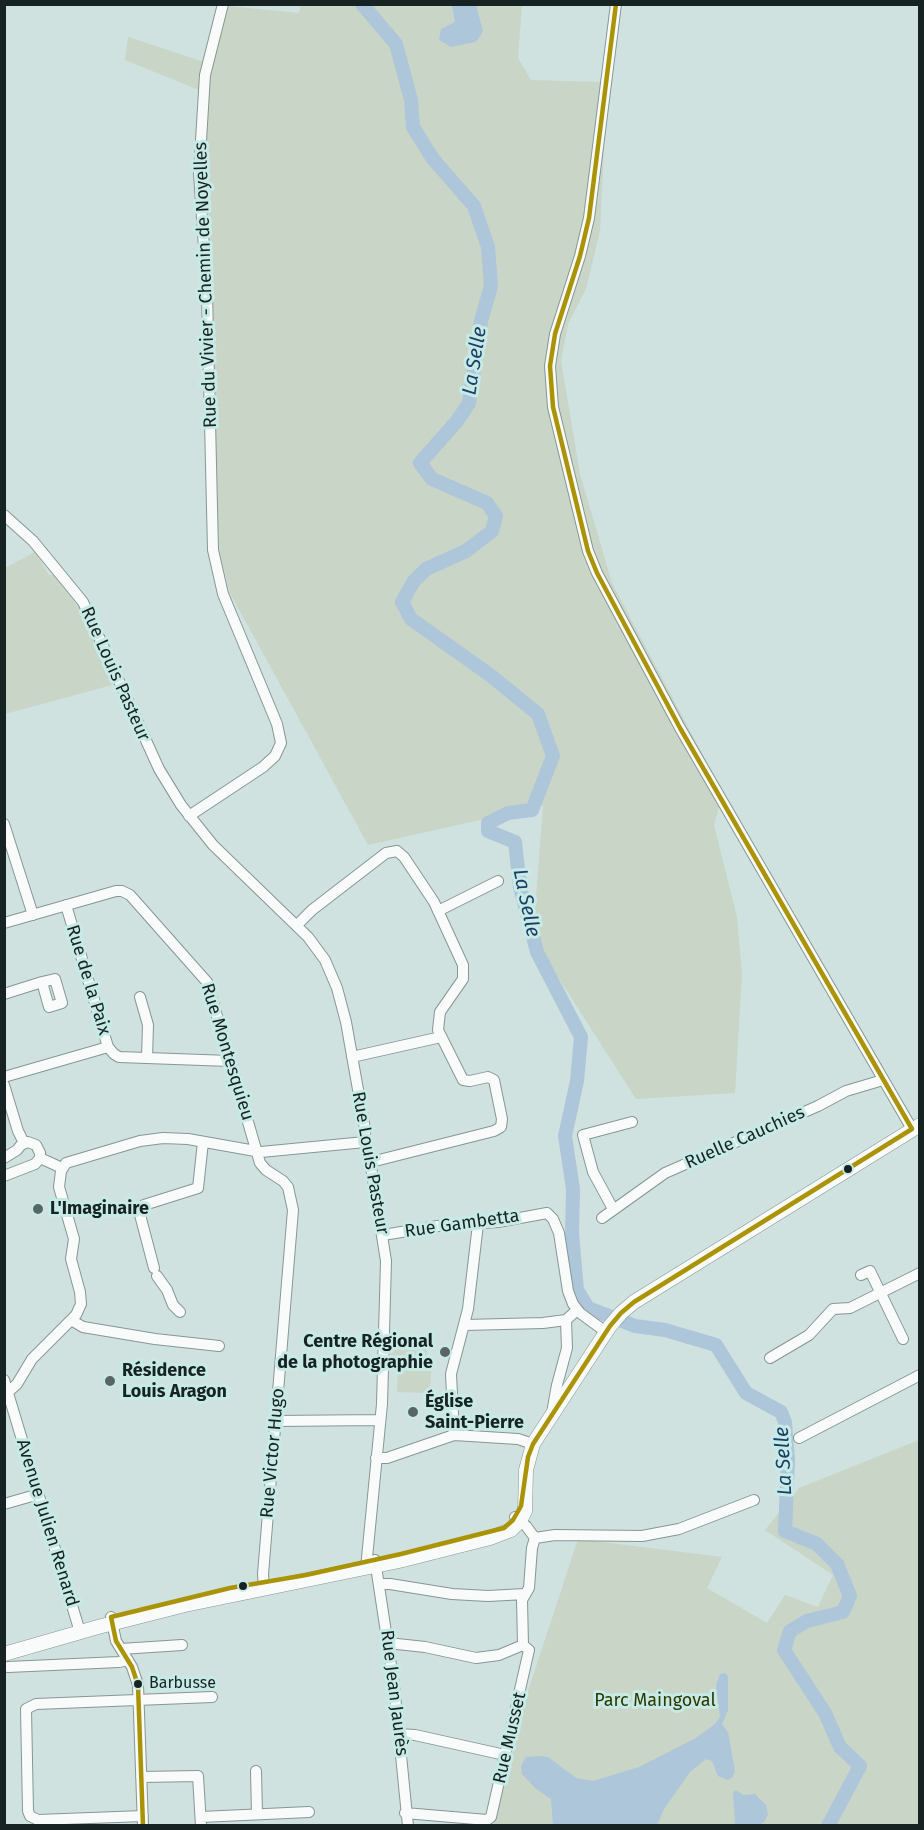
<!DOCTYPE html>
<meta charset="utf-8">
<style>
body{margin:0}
#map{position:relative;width:924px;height:1830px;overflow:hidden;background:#cfe2e0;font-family:"Fira Sans",sans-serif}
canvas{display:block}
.frame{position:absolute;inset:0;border:6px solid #162322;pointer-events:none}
</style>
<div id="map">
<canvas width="924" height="1830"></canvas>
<div class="frame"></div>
</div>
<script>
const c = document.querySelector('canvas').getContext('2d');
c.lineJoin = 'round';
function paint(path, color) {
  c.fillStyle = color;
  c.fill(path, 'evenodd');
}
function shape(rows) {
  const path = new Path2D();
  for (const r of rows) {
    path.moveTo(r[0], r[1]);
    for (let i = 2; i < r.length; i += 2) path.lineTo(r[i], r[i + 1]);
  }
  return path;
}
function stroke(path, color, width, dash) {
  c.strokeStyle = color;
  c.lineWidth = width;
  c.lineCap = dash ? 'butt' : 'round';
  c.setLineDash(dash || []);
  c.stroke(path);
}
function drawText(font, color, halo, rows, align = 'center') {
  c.font = font + ' "Fira Sans",sans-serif';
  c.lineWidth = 6;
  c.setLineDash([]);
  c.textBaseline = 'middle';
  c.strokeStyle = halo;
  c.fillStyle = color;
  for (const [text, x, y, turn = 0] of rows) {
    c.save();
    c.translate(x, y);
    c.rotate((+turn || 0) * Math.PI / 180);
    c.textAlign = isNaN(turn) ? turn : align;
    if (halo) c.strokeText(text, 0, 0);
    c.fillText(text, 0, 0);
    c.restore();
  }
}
paint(shape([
 [301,4,522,5,518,58,531,80,602,82,605,128,600,231,586,289,568,324,561,361,580,474,612,583,723,793,714,825,737,917,742,974,735,1093,636,1099,533,938,543,806,368,845,230,593,220,554,217,513,212,290,196,192,217,5,299,13],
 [128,37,204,62,199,90,125,60],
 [35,552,49,575,53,575,80,609,99,649,97,650,112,685,5,714,4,563,7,567],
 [386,1340,427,1342,426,1369,384,1366],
 [398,1370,431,1371,430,1393,397,1392],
 [919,1440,919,1825,493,1826,512,1740,578,1539,722,1557,707,1588,767,1623,785,1595,818,1607,833,1575,765,1530,799,1488]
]), '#c8d5c7');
paint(shape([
 [452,5,476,5,483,31,479,38,475,42,451,47,439,40,441,29,455,22],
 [725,1673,728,1676,728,1710,722,1724,728,1732,735,1771,732,1778,727,1780,718,1776,712,1761,706,1759,690,1772,664,1809,657,1825,553,1825,551,1799,536,1789,522,1774,521,1766,526,1757,540,1756,548,1757,576,1778,593,1781,639,1767,696,1738,715,1724,720,1717,716,1685,720,1674],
 [736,1790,743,1795,755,1794,766,1805,768,1815,764,1822,759,1825,735,1825,733,1792]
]), '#aec6da');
stroke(shape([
 [362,4,396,44,411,100,413,127,433,159,474,206,488,247,491,286,481,321,469,403,457,421,420,463,432,479,487,503,496,516,492,531,466,551,426,569,414,581,402,602,411,619,490,675,538,714,553,756,532,810,508,813,488,823,488,831,515,842,520,887,537,952,581,1037,577,1081,565,1136,573,1189,572,1233,577,1290,588,1308,635,1326,665,1330,716,1345,746,1393,781,1412,785,1422,788,1460,785,1531,817,1544,837,1564,850,1596,843,1612,807,1621,790,1631,784,1650,825,1713,840,1747,860,1766,828,1826]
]), '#aec6da', 14);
const minor = shape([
 [616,4,589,218,580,256,555,334,550,366,553,407,588,551,597,573,680,728,912,1129],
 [4,515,33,541,83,602,159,769,181,805,213,845,308,937,325,960,337,988,346,1022,365,1129,365,1142,369,1154,386,1261,382,1404,366,1568],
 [189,816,263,767,275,756,281,743,277,724,223,594,213,550,207,293,199,173,205,75,223,4],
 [4,824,33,915],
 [66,905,108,1047,114,1054,119,1057,230,1061],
 [438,911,498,881],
 [4,923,116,891,122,891,130,895,207,982,260,1163,266,1170,283,1181,288,1187,293,1210,263,1574,264,1589],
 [297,925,312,910,386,853,397,851,404,857,434,902,463,965,463,979,440,1012,438,1030,463,1080,470,1081,488,1077,494,1080,502,1119,501,1127,494,1131,371,1162],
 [4,994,42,982,55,979,62,1003,49,1007,42,982],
 [140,997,148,1025,147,1058],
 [352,1057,441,1037],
 [4,1077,108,1047],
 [4,1085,18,1131,24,1143],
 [4,1158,17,1150,21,1145,28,1142,36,1145,40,1153,40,1158,35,1164,4,1176],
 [40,1158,62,1168],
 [613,1209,593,1172,583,1135,632,1122],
 [602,1218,665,1173,818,1106,846,1091,883,1080],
 [383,1235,438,1226,498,1222,547,1213,553,1219,559,1233,568,1291,573,1304,580,1313,606,1332],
 [154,1268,139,1211,144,1205,198,1188,203,1142],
 [861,1275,870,1271,903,1339],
 [157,1276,167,1290,173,1305,180,1312],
 [71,1320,83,1327,155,1339,219,1346],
 [465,1325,543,1323,566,1320,577,1310],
 [770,1358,809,1335,833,1309,850,1308,920,1273],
 [4,1380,80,1632],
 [8,1392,17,1384,32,1359,76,1315,81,1304,80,1292,71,1259,74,1239,59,1187,61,1171,66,1163,140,1141,163,1138,188,1139,261,1152,365,1142],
 [552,1413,557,1385,567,1348,566,1320],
 [276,1421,380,1420],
 [454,1435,451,1374,468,1309,478,1224],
 [799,1438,920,1375],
 [376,1458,387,1458,454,1435,518,1439,533,1444],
 [4,1504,39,1494],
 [515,1517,526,1526,535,1538,555,1535,642,1536,679,1529,754,1500],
 [375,1560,394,1685,408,1826],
 [379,1584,390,1584,452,1594,488,1596,525,1594],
 [111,1617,116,1641,132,1667,138,1685,143,1826],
 [388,1643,425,1647,476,1658,499,1655,523,1645],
 [523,1645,522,1600,529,1588,532,1548,535,1538],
 [121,1649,182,1645],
 [8,1667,119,1662,128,1660],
 [399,1734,415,1735,505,1755],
 [256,1771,257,1814],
 [141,1777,198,1776,201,1826],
 [405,1813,487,1820,491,1817,529,1650,523,1645],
 [143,1816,38,1820,30,1816,28,1811,26,1709,36,1704,212,1697],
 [201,1817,309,1812]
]);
const major = shape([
 [4,1654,98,1627,185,1605,399,1561,490,1538,511,1530,520,1521,525,1511,526,1470,533,1444,610,1326,621,1313,634,1302,920,1125]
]);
stroke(minor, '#879694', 12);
stroke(major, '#879694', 15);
stroke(minor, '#f8fbfa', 10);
stroke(major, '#f8fbfa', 14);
stroke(shape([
 [616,4,589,218,580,256,555,334,550,366,553,407,588,551,597,573,680,728,912,1129],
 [143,1826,138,1685,132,1667,116,1641,111,1617,230,1588,306,1575,401,1554,504,1528,513,1520,521,1506,528,1457,533,1444,610,1326,621,1313,634,1302,912,1129]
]), '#aa9405', 4.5);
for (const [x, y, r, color] of [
 [848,1169,5,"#162322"],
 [38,1209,6,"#576664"],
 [445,1352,6,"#576664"],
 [110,1381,6,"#576664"],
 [413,1412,6,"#576664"],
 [243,1586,5,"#162322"],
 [138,1684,5,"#162322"]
]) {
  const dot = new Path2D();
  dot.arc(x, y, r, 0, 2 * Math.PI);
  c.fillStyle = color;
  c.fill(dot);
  stroke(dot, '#c7eae6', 2);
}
drawText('16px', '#162322', '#c7eae6', [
 ["Barbusse",149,1684]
], 'left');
drawText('18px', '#162322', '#c7eae6', [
 ["Rue du Vivier - Chemin de Noyelles",206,285,-92],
 ["Rue Louis Pasteur",115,674,66],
 ["Rue de la Paix",88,980,73],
 ["Rue Montesquieu",227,1052,73],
 ["Ruelle Cauchies",745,1138,-24],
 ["Rue Louis Pasteur",370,1163,80],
 ["Rue Gambetta",462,1224,-8],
 ["Rue Victor Hugo",273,1453,-85],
 ["Avenue Julien Renard",47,1523,73],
 ["Rue Jean Jaurès",394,1693,83],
 ["Rue Musset",510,1738,-77]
]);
drawText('bold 18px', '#162322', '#c7eae6', [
 ["L'Imaginaire",50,1209],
 ["Centre Régional",433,1342,"right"],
 ["de la photographie",433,1363,"right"],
 ["Résidence",122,1371],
 ["Louis Aragon",122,1392],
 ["Église",425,1402],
 ["Saint-Pierre",425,1423]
], 'left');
drawText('18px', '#2c3a00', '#c7eae6', [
 ["Parc Maingoval",655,1701]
]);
drawText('italic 20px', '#1a3f66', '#c7eae6', [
 ["La Selle",475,361,-81],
 ["La Selle",526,903,78],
 ["La Selle",784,1461,-93]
]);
</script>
